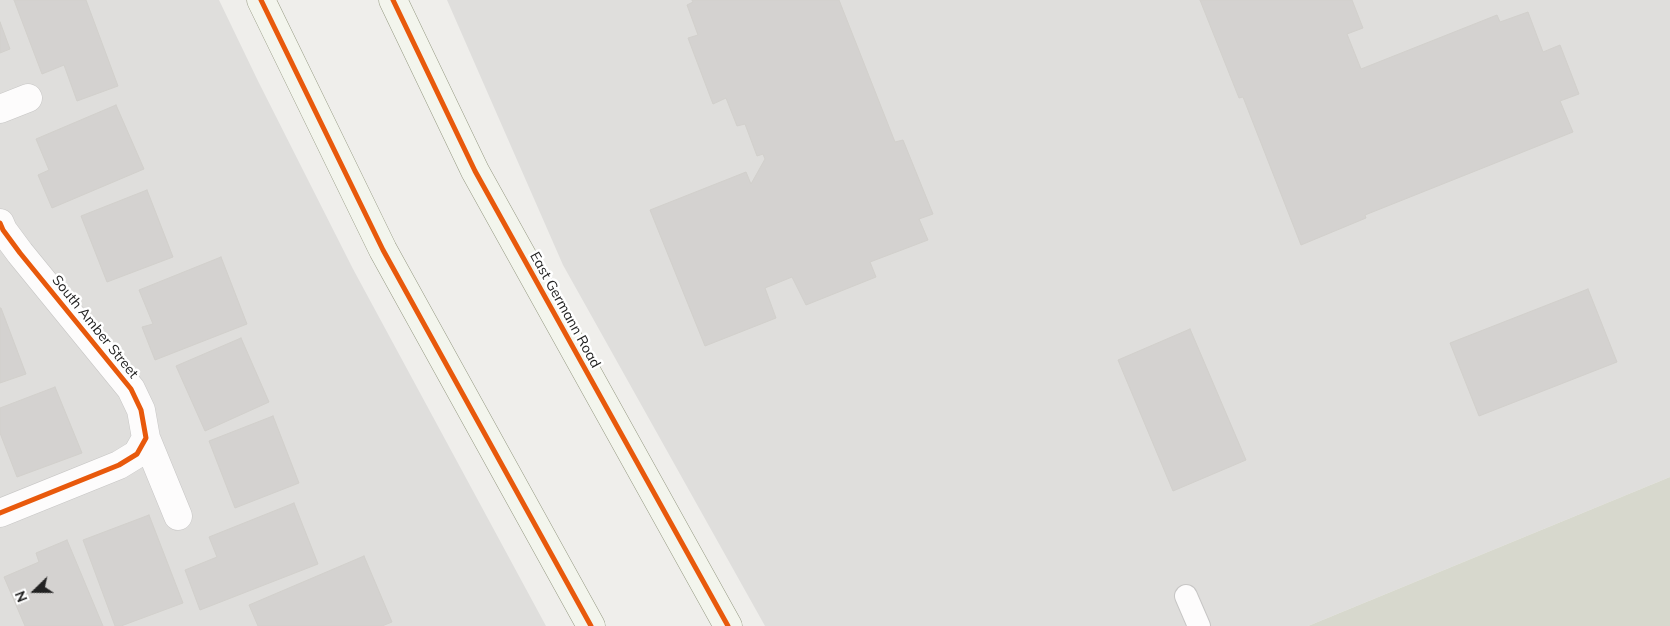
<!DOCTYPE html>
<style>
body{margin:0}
#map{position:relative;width:1670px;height:626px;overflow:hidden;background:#efeeeb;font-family:Mulish,sans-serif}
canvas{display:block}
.north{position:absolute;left:10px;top:566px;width:50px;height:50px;-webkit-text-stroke:4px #fff;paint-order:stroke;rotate:248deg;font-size:14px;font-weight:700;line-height:20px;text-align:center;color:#222}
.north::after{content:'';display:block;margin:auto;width:18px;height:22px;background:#222;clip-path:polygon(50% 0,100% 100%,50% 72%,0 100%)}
</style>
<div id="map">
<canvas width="1670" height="626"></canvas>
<div class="north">N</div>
</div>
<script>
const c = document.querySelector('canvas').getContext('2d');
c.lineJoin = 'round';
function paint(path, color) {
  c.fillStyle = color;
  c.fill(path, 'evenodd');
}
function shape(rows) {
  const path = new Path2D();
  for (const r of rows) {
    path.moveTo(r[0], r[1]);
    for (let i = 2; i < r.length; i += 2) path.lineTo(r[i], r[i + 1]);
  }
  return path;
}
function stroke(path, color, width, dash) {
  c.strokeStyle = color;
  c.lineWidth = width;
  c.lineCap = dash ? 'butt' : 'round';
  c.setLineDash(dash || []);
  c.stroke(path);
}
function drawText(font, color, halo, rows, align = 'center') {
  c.font = font + ' Mulish,sans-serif';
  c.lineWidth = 5;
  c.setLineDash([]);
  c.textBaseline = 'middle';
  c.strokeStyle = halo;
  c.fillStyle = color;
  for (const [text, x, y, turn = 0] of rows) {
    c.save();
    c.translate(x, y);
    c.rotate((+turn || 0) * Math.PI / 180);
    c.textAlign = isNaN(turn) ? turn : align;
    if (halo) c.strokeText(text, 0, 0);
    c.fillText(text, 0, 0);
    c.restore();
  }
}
paint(shape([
 [0,0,219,0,258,81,353,269,546,626,0,626],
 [447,0,1670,0,1670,477,1308,626,765,626,563,265]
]), '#dfdedc');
paint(shape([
 [1670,477,1670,626,1308,626]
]), '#d7d8cd');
const building = shape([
 [14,0,86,0,118,86,77,101,64,65,42,74,14,0],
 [692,0,839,0,895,142,903,140,933,214,919,219,928,240,870,262,876,277,806,305,792,277,765,288,776,318,705,346,650,210,746,172,751,184,765,159,763,154,757,156,745,124,737,126,726,98,713,104,688,38,698,35,687,5,693,2,692,0],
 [1200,0,1352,0,1363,28,1347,34,1361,69,1497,15,1500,22,1528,12,1543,52,1560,45,1579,94,1560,101,1573,132,1365,215,1366,218,1301,245,1243,97,1239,98,1200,0],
 [0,22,10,49,0,53,0,22],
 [116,105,144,169,52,208,38,175,49,170,36,139,116,105],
 [147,190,173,257,107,282,81,216,147,190],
 [221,257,247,324,155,360,142,327,153,324,139,290,221,257],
 [1588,289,1617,362,1479,416,1450,343,1588,289],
 [0,308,1,308,26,374,0,383,0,308],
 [1190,329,1246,460,1173,491,1118,360,1190,329],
 [241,338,269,402,205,431,176,366,241,338],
 [55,387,82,453,17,477,0,433,0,408,55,387],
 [273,416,299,483,235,508,209,441,273,416],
 [294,503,318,564,200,610,185,570,217,557,209,537,294,503],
 [149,515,183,603,121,626,115,626,83,540,149,515],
 [67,540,103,626,25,626,4,577,39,562,36,553,67,540],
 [364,556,392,622,382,626,258,626,249,605,364,556]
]);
paint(building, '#d4d2d0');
stroke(building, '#d2d0cc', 1);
const service = shape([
 [1186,596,1199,626]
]);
const minor = shape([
 [0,109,28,98],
 [0,223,3,230,20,253,131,389,141,410,146,438,137,454,119,465,0,513],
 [146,438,178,516]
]);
const secondary = shape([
 [261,0,383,250,591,626],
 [393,0,475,171,728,626]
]);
stroke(service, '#c7c6c5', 24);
stroke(minor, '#c7c6c5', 29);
stroke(secondary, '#959982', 29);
stroke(service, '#fdfcfc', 22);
stroke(minor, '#fdfcfc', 28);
stroke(secondary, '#f3f5ed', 28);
stroke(shape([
 [261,0,383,250,591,626],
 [393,0,475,171,728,626],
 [0,223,3,230,20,253,131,389,141,410,146,438,137,454,119,465,0,513]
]), '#e8590c', 5);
drawText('14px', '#222', '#fff', [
 ["East Germann Road",565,310,61],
 ["South Amber Street",95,327,51]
]);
</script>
